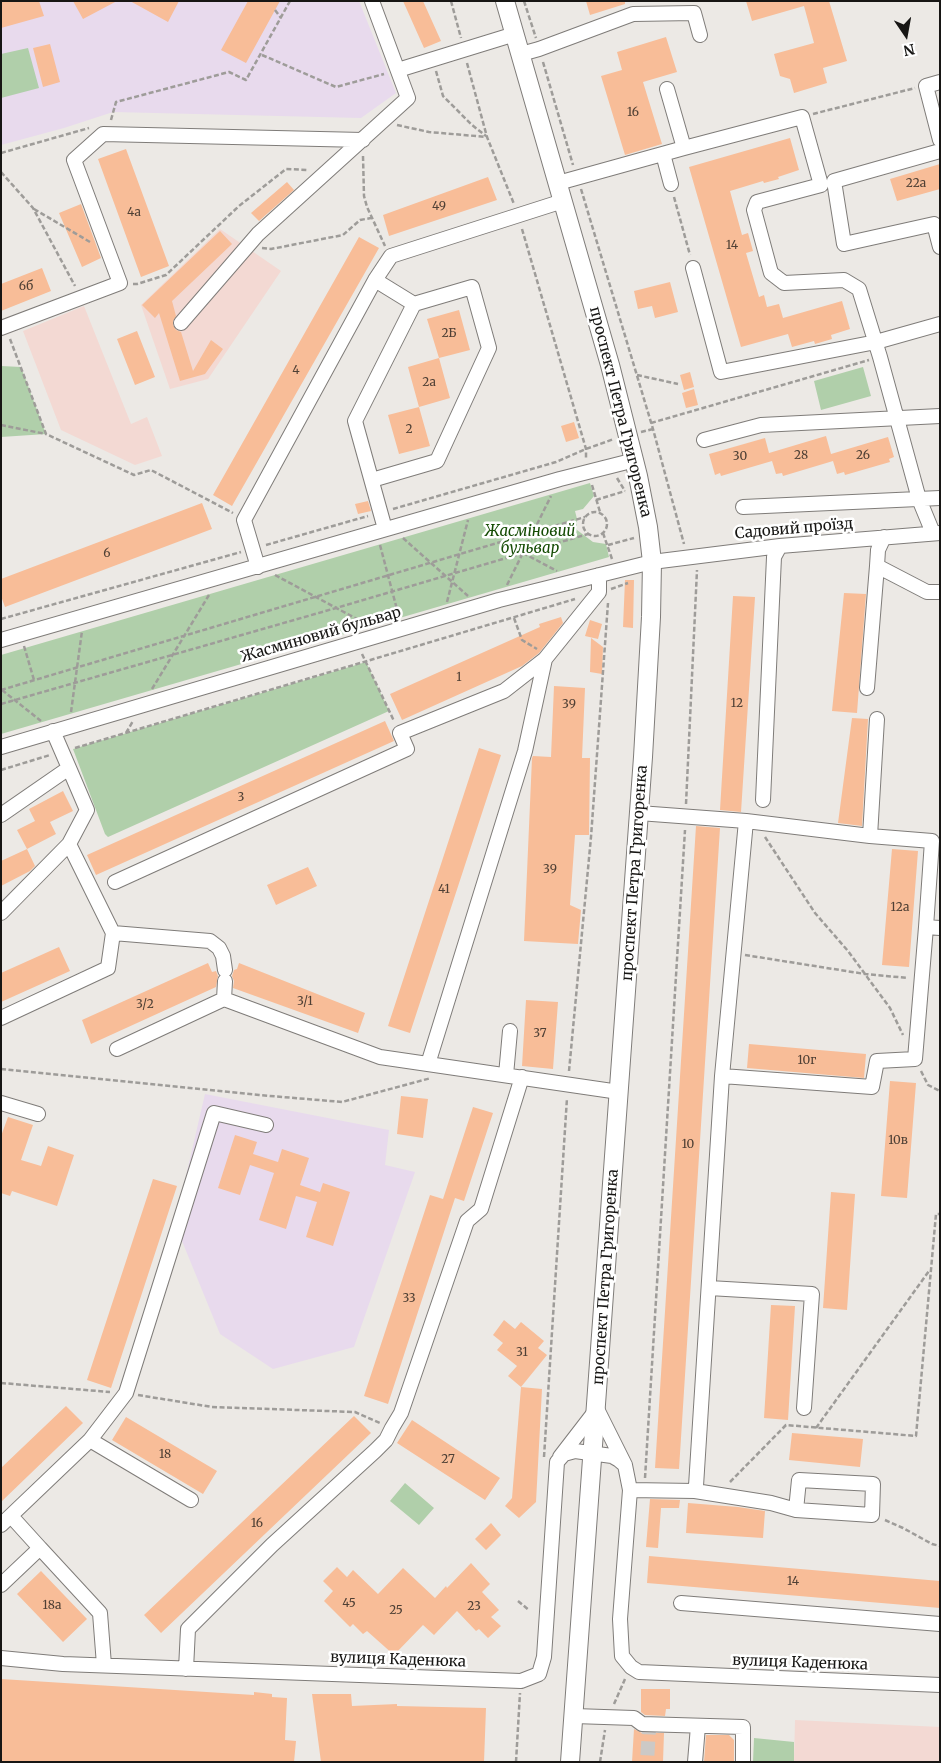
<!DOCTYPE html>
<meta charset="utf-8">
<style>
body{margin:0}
#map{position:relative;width:941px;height:1763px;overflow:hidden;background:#ece9e5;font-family:Merriweather,serif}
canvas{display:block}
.frame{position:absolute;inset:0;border:2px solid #171614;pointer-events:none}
.north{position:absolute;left:881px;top:10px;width:50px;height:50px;-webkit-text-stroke:4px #fff;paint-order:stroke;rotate:168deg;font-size:14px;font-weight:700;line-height:20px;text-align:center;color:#171614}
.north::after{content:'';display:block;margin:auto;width:18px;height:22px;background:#171614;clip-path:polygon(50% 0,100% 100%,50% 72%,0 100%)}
</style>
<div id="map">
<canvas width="941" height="1763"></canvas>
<div class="frame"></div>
<div class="north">N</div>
</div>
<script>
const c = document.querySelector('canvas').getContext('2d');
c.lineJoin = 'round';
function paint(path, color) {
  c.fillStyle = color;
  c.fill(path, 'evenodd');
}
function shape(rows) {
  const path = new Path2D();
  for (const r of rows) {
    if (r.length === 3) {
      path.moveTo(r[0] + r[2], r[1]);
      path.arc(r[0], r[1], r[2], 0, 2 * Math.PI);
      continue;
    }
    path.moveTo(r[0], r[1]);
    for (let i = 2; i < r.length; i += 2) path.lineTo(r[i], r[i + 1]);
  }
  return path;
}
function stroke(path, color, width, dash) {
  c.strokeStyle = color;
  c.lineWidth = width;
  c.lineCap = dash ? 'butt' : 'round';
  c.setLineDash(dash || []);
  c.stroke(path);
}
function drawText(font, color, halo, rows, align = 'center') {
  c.font = font + ' Merriweather,serif';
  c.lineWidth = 5;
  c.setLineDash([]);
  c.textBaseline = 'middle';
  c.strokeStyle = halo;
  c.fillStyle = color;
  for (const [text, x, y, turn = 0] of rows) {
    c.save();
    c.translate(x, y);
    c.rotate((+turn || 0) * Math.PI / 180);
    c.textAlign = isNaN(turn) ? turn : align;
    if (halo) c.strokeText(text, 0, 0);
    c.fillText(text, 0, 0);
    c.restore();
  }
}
paint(shape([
 [220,229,281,271,208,379,170,389,141,305],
 [84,306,131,424,147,417,162,456,135,465,61,430,23,331],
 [795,1720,940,1727,940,1762,794,1762]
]), '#f3d9d3');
paint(shape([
 [1,1,359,1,396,93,361,118,113,112,64,128,1,145],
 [205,1094,389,1130,385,1165,415,1172,354,1347,273,1369,220,1334,182,1241,173,1232]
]), '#e8daed');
paint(shape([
 [28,48,39,88,1,98,1,54],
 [1,366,21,367,46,434,1,437],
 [863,367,871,396,821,410,814,381],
 [590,483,594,496,583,509,575,511,577,519,577,530,593,542,606,544,609,557,1,734,1,655],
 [366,662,389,711,108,837,105,834,73,749],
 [405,1483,434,1508,419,1525,390,1501],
 [754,1738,794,1742,794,1762,753,1762]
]), '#b0cfaa');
paint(shape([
 [1,1,39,1,44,16,1,28],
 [73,1,117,1,83,19],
 [130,1,179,1,168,22],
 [248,1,280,1,246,63,221,50],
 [403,1,423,1,441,41,424,48],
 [586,1,625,1,625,4,590,15],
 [746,1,829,1,847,61,823,68,827,83,794,93,790,79,780,76,774,54,814,43,804,6,752,21],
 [666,37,677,72,643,82,662,144,625,155,601,76,622,70,617,52],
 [50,44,60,82,43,87,33,48],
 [790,138,799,170,778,177,779,179,764,183,763,181,730,191,742,235,748,233,753,251,746,253,759,297,764,295,767,307,779,304,783,318,842,301,850,329,831,335,832,339,815,344,814,341,792,347,788,334,741,347,689,167],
 [126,149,169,266,141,277,98,159],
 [940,164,940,189,897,201,890,179],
 [488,177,497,200,389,236,383,215],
 [287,182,294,190,259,221,251,213],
 [81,204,101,258,82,267,59,213],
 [220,231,232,244,172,301,176,316,173,321,173,325,176,330,181,332,193,371,211,340,223,349,205,374,180,381,159,313,155,318,142,305],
 [359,237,379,248,232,506,213,495],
 [42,268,51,291,1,311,1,284],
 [670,282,678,312,655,318,652,306,638,309,634,291],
 [459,310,470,350,439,358,427,319],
 [137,331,155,377,135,385,117,339],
 [439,358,450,398,419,407,408,367],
 [690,372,694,387,684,390,680,375],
 [694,389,698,405,686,408,682,393],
 [419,407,430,446,399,454,388,415],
 [574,422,579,438,566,442,561,426],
 [826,436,831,454,888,437,894,457,889,459,890,462,845,475,844,472,837,474,833,461,783,476,782,473,776,474,772,461,721,476,720,473,715,475,709,454,765,438,769,453],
 [368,501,371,511,358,514,355,504],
 [202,503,212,529,5,607,1,596,1,579],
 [625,580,634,580,633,628,623,627],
 [844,593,866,594,857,713,832,711],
 [733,596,755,597,741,812,720,810],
 [561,617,563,623,539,653,522,666,402,720,390,694,540,627,539,624],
 [590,620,602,624,598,639,585,636],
 [591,638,603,647,602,674,590,672],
 [554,686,585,688,582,758,590,758,589,835,575,835,570,905,581,910,578,944,524,941,532,758,533,756,551,757],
 [852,718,868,719,862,826,838,823],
 [385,721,394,741,96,875,87,855],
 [479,748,501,755,410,1033,388,1026],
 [63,791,73,811,50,822,56,834,27,849,17,830,35,821,29,809],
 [696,826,720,828,679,1469,655,1468],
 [27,849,35,866,30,871,1,886,1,861],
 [892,849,918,851,909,967,882,965],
 [308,867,317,886,276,905,267,885],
 [59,947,70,971,1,1002,1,973],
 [208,963,212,972,216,971,218,976,216,987,91,1044,82,1020],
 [239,963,365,1013,358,1033,233,988,234,981,232,976,234,970,237,969],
 [526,1000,558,1002,553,1069,522,1066],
 [749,1044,866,1054,864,1078,747,1068],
 [890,1081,916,1083,907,1198,881,1196],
 [401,1096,428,1099,423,1138,397,1134],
 [473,1107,493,1113,464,1201,455,1198,388,1404,364,1396,430,1195,443,1199],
 [8,1117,33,1125,21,1160,41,1166,48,1146,74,1155,57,1206,12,1191,10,1196,1,1193,1,1136],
 [235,1135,257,1142,253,1154,278,1162,282,1149,309,1158,300,1185,320,1192,323,1183,350,1192,333,1246,306,1237,317,1202,296,1196,286,1229,259,1220,274,1173,250,1165,240,1195,218,1188],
 [153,1179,177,1186,111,1388,87,1380],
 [831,1192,855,1194,847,1310,823,1308],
 [771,1305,795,1306,788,1420,764,1418],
 [504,1320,515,1329,521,1322,544,1341,538,1348,547,1355,521,1387,508,1376,517,1366,497,1350,503,1343,493,1335],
 [521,1387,542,1389,536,1502,519,1518,505,1506,512,1498],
 [66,1406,83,1423,1,1502,1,1468],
 [354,1416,371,1433,161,1633,144,1615],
 [126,1417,217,1471,203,1494,112,1440],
 [412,1420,500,1478,485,1500,397,1443],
 [792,1433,863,1439,860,1467,789,1460],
 [650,1499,680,1500,679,1508,661,1508,658,1548,646,1547],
 [688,1503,738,1507,765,1511,763,1538,686,1533],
 [491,1523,501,1535,486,1550,475,1539],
 [649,1556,940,1581,940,1608,647,1583],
 [471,1563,490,1584,482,1592,499,1610,491,1617,501,1626,488,1638,479,1629,476,1631,457,1611,434,1635,423,1625,394,1655,367,1631,363,1634,353,1624,350,1627,324,1601,333,1591,323,1581,337,1567,347,1577,353,1570,378,1594,403,1568,435,1598,446,1586,447,1588],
 [41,1571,87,1619,63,1642,17,1594],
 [1,1679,254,1695,254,1692,272,1694,272,1697,287,1698,285,1740,296,1741,294,1762,1,1762],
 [641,1689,670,1689,670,1709,666,1709,665,1716,645,1715,641,1712],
 [312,1694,351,1694,352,1706,397,1704,397,1706,486,1708,484,1762,321,1762],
 [634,1729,642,1733,664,1733,663,1762,632,1762],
 [706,1735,729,1735,734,1740,734,1762,704,1762]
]), '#f8bd98');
stroke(shape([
 [642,1724,649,1729,647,1762]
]), '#ccc9c6', 14, [14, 7]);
const minor = shape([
 [521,54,539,49,633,14,694,13,700,35],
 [398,70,515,34],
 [940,82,926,86,940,140],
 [667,89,684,148],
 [940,151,834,181,844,244,934,224,940,247],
 [663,154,671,184],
 [558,183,684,148,802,117,821,185,757,202,754,210,771,273,784,283,844,280,859,289,880,357,919,499,933,533],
 [693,268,721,372,876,342,940,324],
 [375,280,414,304,355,421,385,529],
 [181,323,258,234,408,98,372,1],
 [1,328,120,283,74,160,103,134,363,140],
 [704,440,761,425,940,416],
 [372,480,437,461,489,348,472,287,414,304],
 [743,507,940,498],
 [884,537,878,550,877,566,927,592,940,592],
 [258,567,244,520,375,280,391,256,563,201],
 [1,640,560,479,635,460],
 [867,688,877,566],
 [1,747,499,600,652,562,780,546,940,533],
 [763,800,774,557,780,546],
 [639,813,746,821,870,836,932,841,926,927,940,928],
 [1,815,69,768,53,731],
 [870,836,877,719],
 [115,882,407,749,400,733,504,691,545,659,599,592,599,575],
 [1,913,69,844,87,810,69,768],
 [113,933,210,941,219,948,223,956,225,970],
 [224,999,380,1057,619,1092],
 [1,1018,108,968,113,933,69,844],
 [117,1049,224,999,225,981],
 [428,1064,525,751,545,659],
 [506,1075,510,1031],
 [722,1076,872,1087,877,1061,915,1059,926,927],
 [1,1103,38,1114],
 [709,1288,812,1294,804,1408],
 [90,1440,191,1500],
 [560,1457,597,1409,625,1465,630,1490,620,1619,622,1656,631,1667,639,1672,940,1685],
 [630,1490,695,1491,696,1486,722,1076,746,821],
 [695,1491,771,1503,796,1510,872,1515,873,1484,799,1480,796,1510],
 [1,1525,90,1440,126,1393,214,1113,266,1125],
 [40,1548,100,1613,104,1665],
 [1,1585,40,1548,11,1516],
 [681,1603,940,1624],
 [1,1658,63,1664,521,1681,539,1674,544,1657,557,1462,564,1454,575,1451,612,1456,619,1460,625,1465],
 [186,1669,188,1629,272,1545,375,1451,386,1440,392,1428,401,1413,467,1221,481,1209,522,1077],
 [574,1716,634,1718,642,1724,743,1727,743,1762],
 [695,1762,698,1726]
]);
const major = shape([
 [505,1,610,365,638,476,648,527,652,562,651,617,643,757,570,1762]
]);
stroke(minor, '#7f7c79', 16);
stroke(major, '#7f7c79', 20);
stroke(shape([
 [451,1,461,38],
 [524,1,536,38],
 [275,10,281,18],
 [262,55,336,87,384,74],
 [543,62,573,165],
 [467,63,487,137,514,204],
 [436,71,443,96,472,125,486,136],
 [813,114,915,88],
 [111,120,116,102,229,72,246,80,290,1],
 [397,125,429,132,487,137],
 [1,153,89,128],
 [363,156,364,196,367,207,385,246],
 [1,172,33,208,75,286],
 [581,189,653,429,684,544],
 [674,197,690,255],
 [34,209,90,242],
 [522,229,586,449,586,459],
 [262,248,271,249,343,235,360,220,371,218],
 [133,284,137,284,166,275,239,206,286,169,308,170],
 [10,339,46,434,134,475,151,470,233,513],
 [637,375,678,384],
 [651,423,869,360],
 [1,425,46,434],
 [641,432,653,429],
 [617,478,625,491],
 [592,485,600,512],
 [596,500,625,491],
 [393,509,556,462,586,449,614,439],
 [595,524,12],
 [603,533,612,559],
 [403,538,468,596],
 [266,545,368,516],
 [380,545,399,617],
 [608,545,634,538],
 [523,553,557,571],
 [275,575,368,625],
 [507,585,551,496],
 [611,589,628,583],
 [447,602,468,520],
 [514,618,522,640,537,649],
 [1,619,241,552],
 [24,646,34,680],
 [362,654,394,721],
 [152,689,209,595],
 [1,690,585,517],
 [2,690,41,721],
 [1,704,336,608,588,534],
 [71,712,82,631],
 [126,733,133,721],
 [75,748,575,599],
 [1,770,50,755],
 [686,804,697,570],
 [765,837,815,913,848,951,890,1008,903,1035],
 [745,955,865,974,908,978],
 [1,1069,259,1095,342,1102,431,1078],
 [569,1071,591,837,608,603],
 [921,1071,928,1085,940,1091],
 [1,1383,110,1392],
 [138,1395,212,1407,355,1412,380,1423],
 [816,1428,929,1271],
 [544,1457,567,1098],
 [645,1478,685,830],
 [730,1482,786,1425,916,1436,936,1214,940,1214],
 [885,1520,903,1528,932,1544,940,1546],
 [518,1601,529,1610],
 [614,1704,625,1679],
 [516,1762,520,1693],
 [600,1762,605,1730]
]), '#9e9c99', 2.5, [5, 2.5]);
stroke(minor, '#fff', 14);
stroke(major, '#fff', 18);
drawText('12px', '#4f4035', null, [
 ["16",633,113],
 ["22а",916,184],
 ["49",439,207],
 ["4а",134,213],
 ["14",732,246],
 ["6б",26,287],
 ["2Б",449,334],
 ["4",296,371],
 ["2а",429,383],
 ["2",409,430],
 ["28",801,456],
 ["26",863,456],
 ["30",740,457],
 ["6",107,554],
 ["1",459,678],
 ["12",737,704],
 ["39",569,705],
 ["3",241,798],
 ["39",550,870],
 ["41",444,890],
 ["12а",900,908],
 ["3/1",305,1002],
 ["3/2",145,1005],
 ["37",540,1034],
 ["10г",807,1061],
 ["10в",898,1141],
 ["10",688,1145],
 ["33",409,1299],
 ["31",522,1353],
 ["18",165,1455],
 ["27",448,1460],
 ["16",257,1524],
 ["14",793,1582],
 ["45",349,1604],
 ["18а",52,1606],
 ["23",474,1607],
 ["25",396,1611]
]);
drawText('15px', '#171614', '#fff', [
 ["проспект Петра Григоренка",620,412,76],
 ["Садовий проїзд",794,529,-5],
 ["Жасминовий бульвар",321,635,-16],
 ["проспект Петра Григоренка",635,873,-86],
 ["проспект Петра Григоренка",606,1277,-86],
 ["вулиця Каденюка",398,1660,2],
 ["вулиця Каденюка",800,1663,2]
]);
drawText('italic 15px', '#144b03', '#fff', [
 ["Жасміновий",530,532],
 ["бульвар",530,549]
]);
</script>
